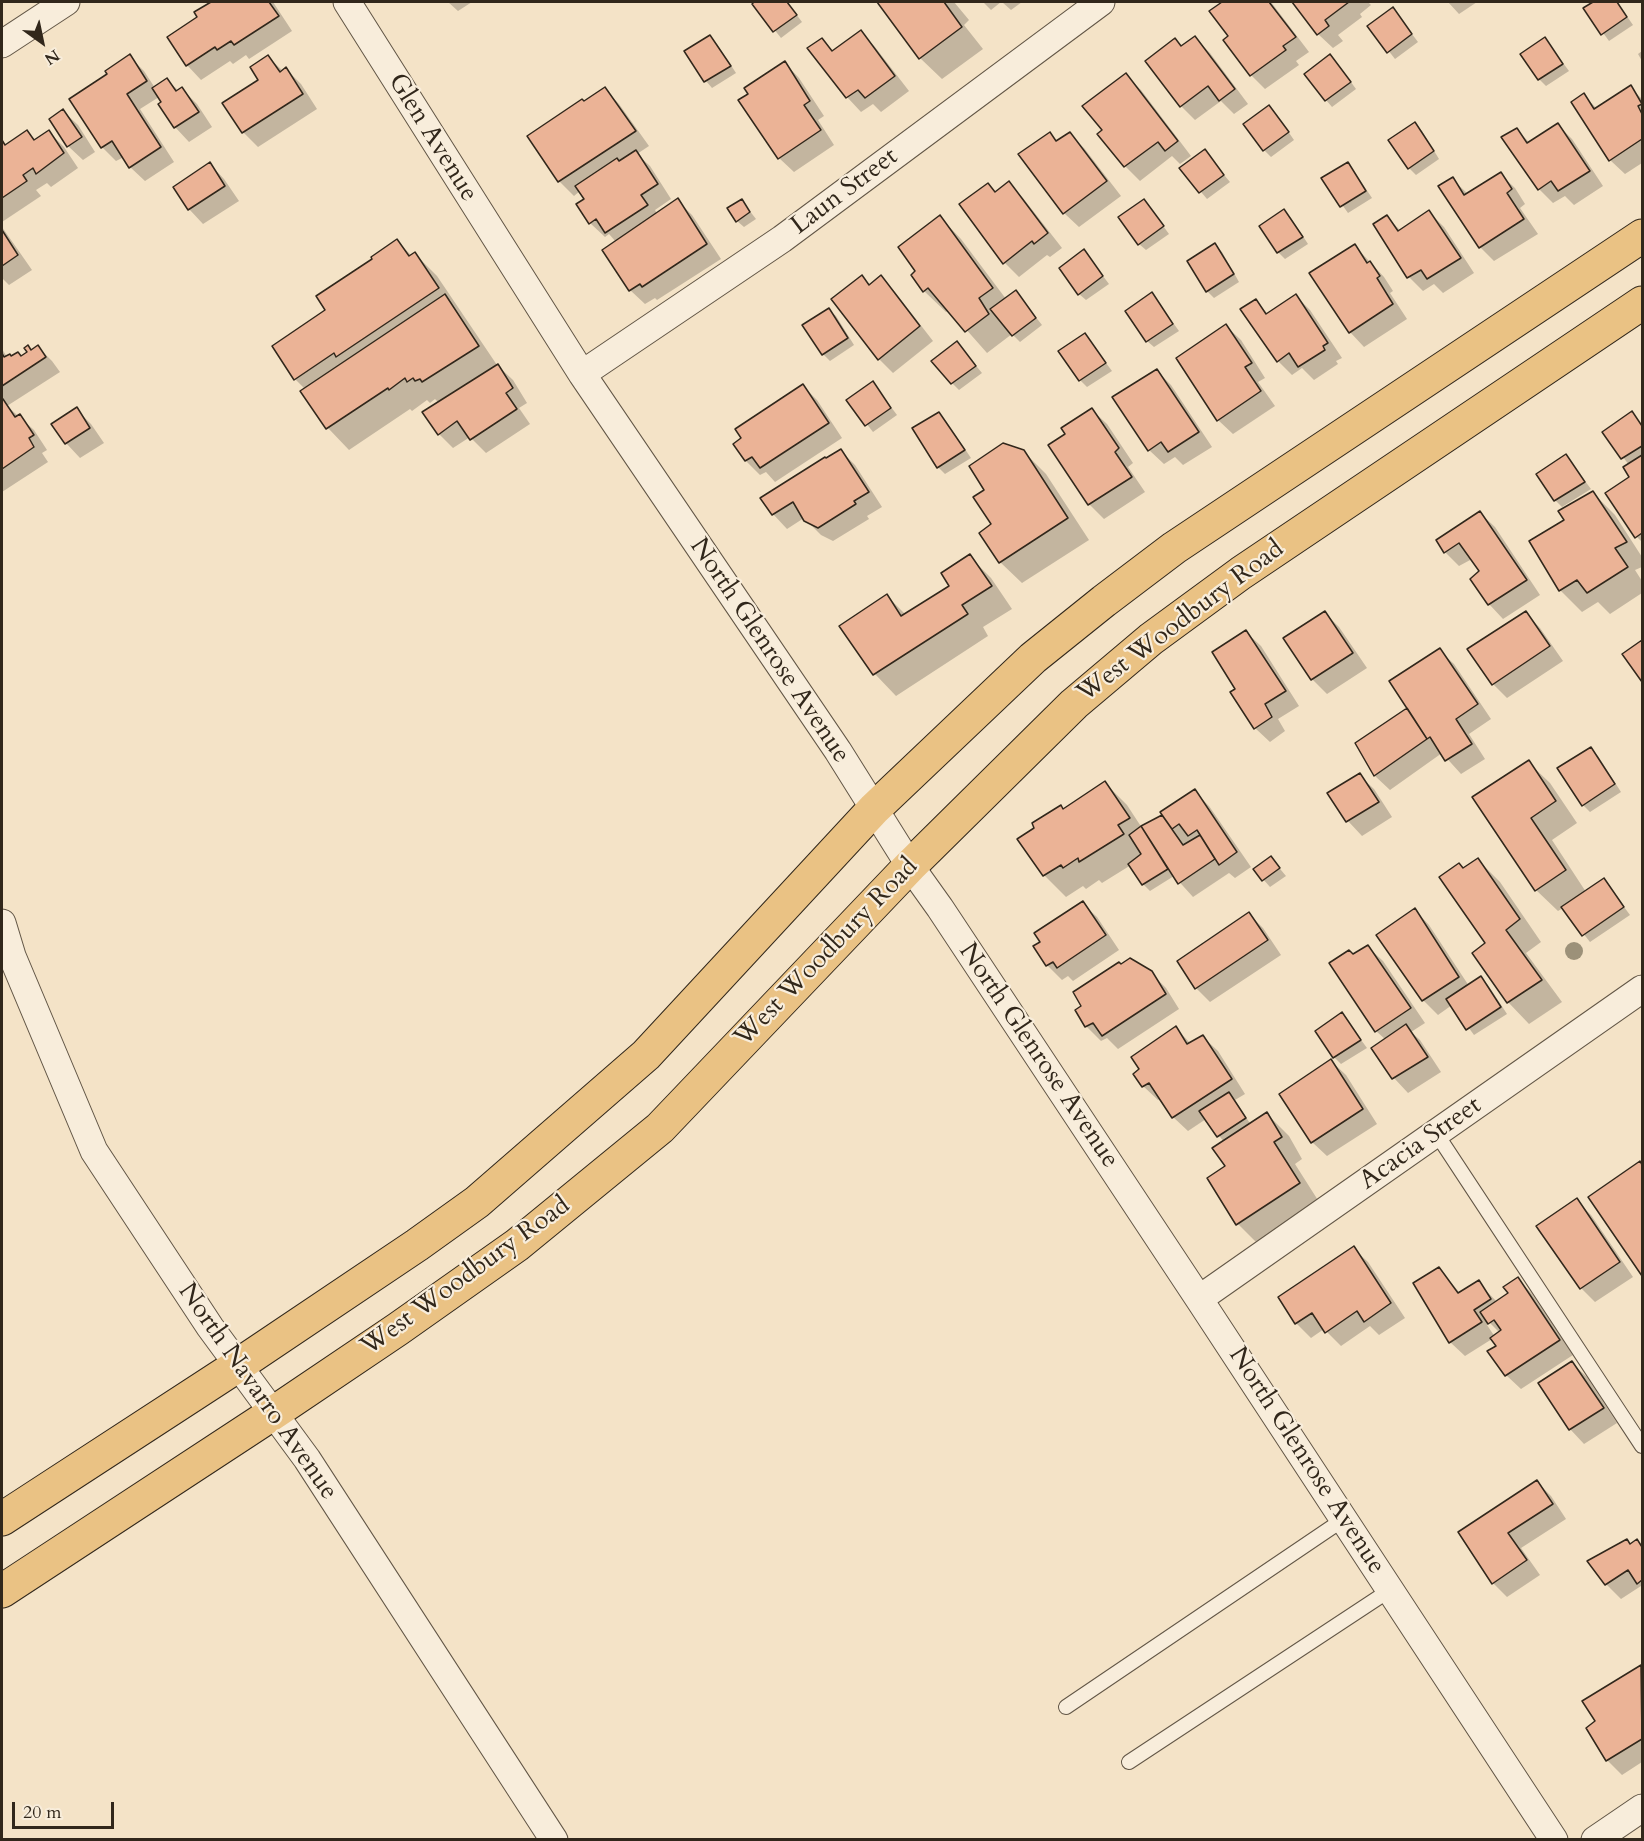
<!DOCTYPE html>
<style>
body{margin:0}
#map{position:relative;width:1644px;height:1841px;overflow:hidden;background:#f4e3c7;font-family:Cardo,serif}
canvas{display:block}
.frame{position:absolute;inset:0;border:3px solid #31271b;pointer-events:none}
.north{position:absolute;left:12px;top:12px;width:60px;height:60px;-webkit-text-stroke:4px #f8eddb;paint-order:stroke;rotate:147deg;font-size:16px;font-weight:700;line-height:24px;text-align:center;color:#31271b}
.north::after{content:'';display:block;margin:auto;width:21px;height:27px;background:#31271b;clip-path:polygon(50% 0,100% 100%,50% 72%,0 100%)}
.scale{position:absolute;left:12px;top:1802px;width:102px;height:27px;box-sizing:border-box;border:3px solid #31271b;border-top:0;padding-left:8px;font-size:18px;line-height:21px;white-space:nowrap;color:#31271b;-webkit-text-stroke:4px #f8eddb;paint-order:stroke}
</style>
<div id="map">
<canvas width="1644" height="1841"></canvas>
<div class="frame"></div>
<div class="north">N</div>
<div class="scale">20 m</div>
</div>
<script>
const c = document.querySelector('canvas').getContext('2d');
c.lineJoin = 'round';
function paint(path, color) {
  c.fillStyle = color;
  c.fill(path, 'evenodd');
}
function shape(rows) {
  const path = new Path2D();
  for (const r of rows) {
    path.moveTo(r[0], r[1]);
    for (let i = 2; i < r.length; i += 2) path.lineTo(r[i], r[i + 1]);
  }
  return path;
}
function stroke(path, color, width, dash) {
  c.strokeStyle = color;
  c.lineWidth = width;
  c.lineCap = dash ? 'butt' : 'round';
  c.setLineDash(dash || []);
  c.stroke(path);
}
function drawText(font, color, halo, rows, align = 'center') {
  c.font = font + ' Cardo,serif';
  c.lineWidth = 4.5;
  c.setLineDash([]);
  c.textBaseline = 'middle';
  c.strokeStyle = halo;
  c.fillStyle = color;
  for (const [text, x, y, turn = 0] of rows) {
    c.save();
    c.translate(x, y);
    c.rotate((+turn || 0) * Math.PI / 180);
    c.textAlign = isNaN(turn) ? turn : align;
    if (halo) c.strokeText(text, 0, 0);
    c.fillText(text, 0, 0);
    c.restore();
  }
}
paint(shape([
 [214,2,273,2,292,31,249,59,246,55,233,64,230,61,201,80,187,65,199,17,196,13],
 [448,2,472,2,458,11],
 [757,2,787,2,802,22,781,38,754,4],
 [879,2,954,2,969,20,964,25,983,49,942,79,920,58],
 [983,2,1001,2,991,10],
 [1002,2,1022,2,1011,10],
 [1224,2,1271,2,1309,52,1296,61,1299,65,1265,89,1251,75,1230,36,1211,11],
 [1294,2,1368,2,1371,5,1360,14,1362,17,1338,35,1343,41,1333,48,1318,34],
 [1448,2,1477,2,1459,14],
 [1595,2,1617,2,1633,25,1609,41,1585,8],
 [1393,9,1418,42,1395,59,1369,26],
 [861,32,875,47,909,91,881,112,873,104,861,112,847,97,810,48,821,40,834,52],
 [710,37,717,44,736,73,712,88,706,81,686,52],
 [1195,38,1210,53,1248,104,1234,114,1221,101,1195,120,1181,106],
 [1545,39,1569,71,1546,86,1539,79],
 [1642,51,1642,61,1638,54],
 [129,56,144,71,155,88,167,80,179,91,182,89,197,104,212,127,189,142,175,127,159,97,140,109,174,162,145,181,130,167,124,157,116,161,102,147,109,74],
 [268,57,283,71,286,69,301,84,317,109,258,147,243,132,224,103,260,80],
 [785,63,799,78,824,116,818,120,834,145,794,172,779,158,750,94],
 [1337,63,1356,89,1332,107,1326,100],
 [1126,75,1141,90,1191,156,1180,164,1172,156,1140,181,1125,166,1099,134,1104,130],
 [1630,87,1642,99,1642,163,1625,174,1610,160,1584,95,1597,109],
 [605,89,619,104,649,146,637,154,650,166,671,199,655,210,657,214,677,200,692,215,721,259,657,300,655,298,645,304,630,290,616,242,609,234,605,237,590,223,586,199,580,191,574,196,559,181,529,136],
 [63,111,78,125,95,152,83,160,68,146],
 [1276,114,1294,140,1271,157,1264,150],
 [1415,124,1422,131,1439,159,1416,175,1409,168],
 [1558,125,1572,139,1603,186,1574,205,1565,196,1553,203,1539,189,1517,130,1530,143],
 [27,132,36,141,49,132,64,147,78,168,51,187,47,183,36,190,41,196,2,222,2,142,6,146],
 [1050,134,1057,142,1069,134,1084,148,1121,196,1079,227,1064,213],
 [1204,151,1230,182,1207,199,1181,168],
 [210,164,224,179,239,201,203,224,189,209],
 [1347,164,1354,171,1372,198,1348,213,1323,178],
 [1500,174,1515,188,1525,204,1520,208,1538,234,1494,261,1480,247,1452,179,1468,194],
 [1009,183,1023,198,1062,248,1050,257,1047,255,1019,277,1005,263,996,193],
 [742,201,756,219,744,227,737,221],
 [1150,208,1169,234,1146,250,1139,244],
 [1284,211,1291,218,1308,244,1285,259,1278,252],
 [1429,212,1444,227,1474,273,1443,293,1434,284,1423,291,1409,277,1387,217,1401,231],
 [940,217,961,239,1006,299,1016,292,1042,325,1020,342,1012,334,987,353,949,310,946,312,924,291,917,272],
 [2,227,32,270,9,285,2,278],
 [397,241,412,256,415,254,437,276,497,365,513,380,527,403,519,408,530,424,486,453,470,437,453,448,439,434,439,403,435,399,430,403,427,400,412,411,410,409,349,450,328,428,302,391,305,389,295,379,328,311,374,260],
 [1215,245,1222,252,1239,282,1214,298,1207,291],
 [1355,246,1384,277,1393,291,1390,293,1407,319,1364,347,1350,332,1311,273],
 [1084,251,1109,284,1086,300,1079,294],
 [862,277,870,285,881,277,895,292,933,341,893,373,879,359],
 [1152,294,1179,331,1154,347,1147,341],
 [1296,296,1310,310,1342,358,1336,361,1338,364,1314,380,1302,368,1292,375,1278,361,1255,301,1268,314],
 [829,310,836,316,854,345,830,361,823,354],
 [1226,326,1241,340,1265,378,1258,382,1275,406,1233,434,1218,420],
 [1085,335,1112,371,1087,387,1080,380],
 [38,347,52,361,60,372,7,406,34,430,47,450,42,453,48,462,2,492,2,349,7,357,21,357],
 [963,350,982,373,959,390,952,383],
 [1157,371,1171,385,1212,447,1183,465,1175,457,1164,464,1149,450],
 [873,383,897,415,873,432,848,400],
 [803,386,817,400,842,438,775,482,766,472,760,475,746,461,735,444],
 [76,409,91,424,104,443,80,458,66,443],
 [1092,410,1107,424,1133,463,1128,467,1145,492,1104,519,1089,504,1050,446,1067,435],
 [1632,413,1642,425,1642,542,1637,537,1629,465,1604,432],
 [939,414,946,421,971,458,945,474,938,467],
 [841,451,855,465,882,507,867,516,869,519,833,541,821,535,804,518,787,529,773,514],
 [1023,451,1046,474,1089,540,1022,583,1000,562,986,491],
 [1566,456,1591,489,1562,507,1555,500],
 [1593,493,1615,515,1642,557,1642,567,1635,570,1642,581,1642,593,1610,614,1598,602,1582,612,1560,590,1531,542,1566,520],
 [1480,513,1495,527,1540,595,1503,619,1489,604,1481,571,1472,559,1459,566,1445,552],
 [969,556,991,578,1012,609,983,627,988,636,896,696,875,674,841,626,887,596,906,615,951,586],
 [1325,613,1339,627,1367,668,1327,694,1312,679,1285,639],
 [1526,613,1540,628,1563,661,1507,698,1493,684],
 [1246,632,1261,646,1299,706,1278,719,1285,731,1270,742,1255,728,1237,689],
 [1642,642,1642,680,1624,655],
 [1439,650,1454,664,1491,719,1469,734,1485,759,1461,774,1442,753,1390,790,1375,776,1357,743,1409,709],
 [1591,749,1598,756,1621,792,1590,812,1583,805],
 [1528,762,1550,783,1577,823,1552,840,1586,892,1604,880,1630,915,1590,942,1563,908,1558,911,1536,890,1474,797],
 [1359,775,1374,789,1392,817,1362,836,1348,821,1329,794],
 [1105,783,1127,805,1142,828,1164,815,1194,791,1209,806,1251,867,1235,878,1229,873,1193,897,1174,876,1150,891,1143,884,1131,865,1102,883,1099,880,1086,889,1083,886,1066,897,1044,875,1064,810],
 [1271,858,1286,876,1270,887,1255,870],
 [1478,860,1500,882,1541,942,1526,953,1562,1002,1529,1024,1508,1002,1464,870],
 [1082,903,1097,917,1119,950,1073,981,1068,976,1062,980,1047,965,1035,947],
 [1415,910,1429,925,1469,986,1481,978,1488,985,1507,1014,1474,1035,1452,1005,1438,1015,1423,1000,1379,935],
 [1249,914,1263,928,1281,955,1210,1002,1196,988],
 [1368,947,1383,961,1425,1023,1411,1032,1420,1040,1441,1072,1408,1093,1394,1078,1373,1048,1386,1040,1376,1031,1353,956],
 [1151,973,1166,988,1179,1009,1118,1049,1107,1038,1101,1041,1086,1026,1077,1010],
 [1342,1014,1367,1048,1341,1064,1334,1057,1317,1031],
 [1176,1028,1191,1044,1203,1037,1218,1051,1245,1094,1235,1100,1251,1125,1267,1114,1289,1136,1302,1159,1295,1164,1321,1205,1259,1245,1238,1224,1224,1142,1206,1119,1188,1131,1173,1117,1161,1098,1158,1100,1143,1086],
 [1331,1061,1346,1075,1377,1124,1327,1156,1312,1142],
 [1640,1163,1642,1166,1642,1273,1590,1197],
 [1576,1200,1591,1215,1633,1277,1595,1302,1581,1288],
 [1353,1248,1368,1262,1405,1318,1379,1335,1370,1326,1341,1346,1324,1329,1311,1338,1296,1323,1280,1297],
 [1439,1269,1460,1293,1478,1282,1497,1302,1510,1294,1518,1279,1532,1294,1573,1355,1521,1389,1506,1375,1498,1346,1492,1339,1465,1356,1450,1342],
 [1490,1323,1500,1333,1495,1337,1487,1325],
 [1572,1363,1587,1377,1617,1423,1584,1444,1570,1429],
 [1537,1482,1551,1496,1566,1519,1521,1548,1540,1575,1507,1597,1493,1583,1461,1532],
 [1637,1541,1642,1547,1642,1587,1641,1586,1621,1599,1606,1584,1589,1562,1631,1545],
 [1641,1667,1642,1669,1642,1762,1622,1775,1607,1760]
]), '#0003');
const building = shape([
 [211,2,269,2,279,16,234,45,231,41,217,50,215,47,186,66,167,37,197,17,194,12,211,2],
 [754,2,787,2,797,15,773,32,752,4,754,2],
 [877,2,944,2,962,27,919,59,877,2],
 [1222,2,1269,2,1296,37,1283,46,1286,50,1250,76,1223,40,1228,36,1209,11,1222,2],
 [1292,2,1349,2,1325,20,1329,26,1317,35,1292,2],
 [1593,2,1617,2,1627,17,1601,35,1583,8,1593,2],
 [1393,7,1412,34,1387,53,1367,26,1393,7],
 [861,30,895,76,865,98,858,90,846,98,807,48,822,38,832,51,861,30],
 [710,35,731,66,704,82,684,51,710,35],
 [1195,36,1235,89,1219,101,1208,86,1180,107,1145,61,1175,38,1181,46,1195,36],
 [1545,37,1563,64,1538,80,1520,54,1545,37],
 [130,54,147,81,127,94,161,147,129,168,112,141,101,148,69,99,107,74,105,71,130,54],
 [1330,54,1351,82,1325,101,1304,74,1330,54],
 [268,55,280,72,286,67,303,94,242,133,222,103,258,80,250,67,268,55],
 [785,61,810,101,804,105,821,130,778,159,738,100,748,94,744,88,785,61],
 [1126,73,1178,141,1165,151,1158,142,1124,167,1097,134,1102,130,1082,106,1126,73],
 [167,78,176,91,182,87,199,112,174,128,158,104,161,102,152,88,167,78],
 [1631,85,1642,104,1638,106,1642,114,1642,139,1609,161,1571,102,1584,93,1594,109,1631,85],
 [605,87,636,131,558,182,527,136,582,99,584,101,605,87],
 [1269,105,1289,132,1263,151,1243,124,1269,105],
 [63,109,82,137,67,147,49,119,63,109],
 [1415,122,1434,151,1408,169,1388,140,1415,122],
 [1558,123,1590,171,1558,191,1551,181,1538,190,1501,137,1517,128,1527,143,1558,123],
 [27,130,34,140,49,130,64,153,36,174,33,168,23,175,27,181,2,198,2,140,5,145,27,130],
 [1050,132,1056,141,1070,132,1107,181,1063,214,1018,154,1050,132],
 [1205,149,1224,175,1199,193,1179,168,1205,149],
 [636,150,658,184,641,195,648,205,605,233,596,219,589,224,576,204,584,199,575,186,617,158,619,161,636,150],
 [210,162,225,186,188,210,173,187,210,162],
 [1348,162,1366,191,1340,207,1321,178,1348,162],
 [1501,172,1512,189,1507,193,1524,219,1479,248,1438,186,1453,177,1464,195,1501,172],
 [1009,181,1048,233,1034,244,1032,241,1003,264,959,204,988,183,995,192,1009,181],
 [678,198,707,244,642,287,640,284,629,291,602,250,678,198],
 [742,199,750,212,736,222,727,208,742,199],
 [1144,199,1164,226,1138,245,1118,217,1144,199],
 [1284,209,1303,237,1277,253,1259,226,1284,209],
 [1429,210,1461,258,1427,279,1421,270,1407,278,1373,224,1387,215,1398,231,1429,210],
 [940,215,993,288,979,298,989,314,965,332,928,288,923,292,911,275,915,271,898,247,940,215],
 [2,230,18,255,2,266,2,230],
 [397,239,409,256,415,252,439,288,336,357,334,353,294,380,272,346,325,310,316,296,372,259,371,257,397,239],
 [1215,243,1234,274,1206,292,1187,261,1215,243],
 [1355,244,1367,263,1370,261,1380,276,1377,278,1393,304,1349,333,1309,273,1355,244],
 [1084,249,1103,276,1078,295,1059,268,1084,249],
 [862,275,869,285,881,275,920,326,878,360,831,299,862,275],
 [1016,290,1036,318,1012,336,990,309,1016,290],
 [1152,292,1173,324,1146,342,1125,311,1152,292],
 [445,294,479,346,422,382,420,379,415,381,413,378,407,382,405,378,389,390,388,388,326,429,300,391,445,294],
 [1296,294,1328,343,1323,346,1325,350,1298,367,1289,353,1277,362,1240,309,1256,299,1266,314,1296,294],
 [829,308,848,338,822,355,802,325,829,308],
 [1226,324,1252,363,1245,367,1261,391,1217,421,1176,358,1226,324],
 [1085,333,1106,363,1079,381,1058,351,1085,333],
 [957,341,976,366,951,384,931,361,957,341],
 [28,345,31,350,38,345,46,357,2,386,2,353,4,357,10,354,11,356,18,352,21,356,27,352,24,348,28,345],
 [498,364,513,388,506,393,517,409,470,440,457,421,438,435,422,412,498,364],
 [1157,369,1199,432,1168,452,1161,442,1148,451,1112,397,1157,369],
 [873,381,891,408,865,426,846,400,873,381],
 [803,384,829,423,760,468,752,457,745,461,733,444,741,438,735,429,803,384],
 [3,399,15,417,20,414,34,435,29,438,34,447,2,469,2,400,3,399],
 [77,407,90,428,65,444,51,424,77,407],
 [1092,408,1119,448,1115,452,1132,477,1088,505,1048,445,1065,434,1061,428,1092,408],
 [1632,411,1642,426,1642,446,1621,459,1602,432,1632,411],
 [939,412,965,450,937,468,912,428,939,412],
 [1003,443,1024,450,1068,518,999,563,979,533,991,524,973,497,984,490,969,466,1003,443],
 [841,449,869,492,854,501,856,504,818,528,804,521,793,502,772,515,760,498,825,457,826,458,841,449],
 [1566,454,1585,482,1554,501,1536,474,1566,454],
 [1642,455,1642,533,1635,538,1605,493,1629,477,1623,467,1642,455],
 [1593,491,1627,542,1615,548,1628,567,1587,593,1577,580,1559,591,1529,541,1564,520,1558,511,1593,491],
 [1480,511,1527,580,1488,605,1470,579,1479,571,1459,543,1444,553,1436,540,1480,511],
 [970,554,992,586,962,605,968,614,873,675,839,626,887,594,901,616,949,586,941,573,970,554],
 [1325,611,1353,653,1311,680,1283,638,1325,611],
 [1526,611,1550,646,1492,685,1467,649,1526,611],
 [1246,630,1286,691,1265,704,1272,717,1254,729,1230,692,1235,689,1212,652,1246,630],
 [1642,640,1642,682,1622,654,1642,640],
 [1440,648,1478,704,1456,719,1472,744,1445,761,1430,737,1427,739,1389,681,1440,648],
 [1407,708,1427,739,1374,776,1355,743,1407,708],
 [1591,747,1615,784,1582,806,1557,768,1591,747],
 [1529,760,1556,801,1531,818,1566,870,1535,891,1472,797,1529,760],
 [1360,773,1379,802,1346,822,1327,793,1360,773],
 [1105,781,1130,818,1118,825,1124,834,1079,862,1078,858,1063,868,1061,865,1043,876,1017,839,1034,828,1032,823,1061,805,1063,809,1105,781],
 [1195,789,1237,852,1219,865,1197,830,1188,836,1179,824,1172,829,1160,812,1195,789],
 [1162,815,1183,845,1200,835,1215,859,1178,884,1141,826,1162,815],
 [1141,826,1168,869,1142,885,1128,864,1141,854,1129,835,1141,826],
 [1271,856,1280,868,1262,881,1253,869,1271,856],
 [1478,858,1520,919,1506,930,1542,980,1507,1003,1472,953,1485,943,1439,877,1459,863,1463,868,1478,858],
 [1604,878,1624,907,1582,936,1561,907,1604,878],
 [1083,901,1106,935,1057,968,1053,962,1046,966,1033,946,1040,942,1034,933,1083,901],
 [1415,908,1459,977,1422,1001,1376,935,1415,908],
 [1249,912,1268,940,1195,989,1177,961,1249,912],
 [1368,945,1411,1008,1375,1032,1329,963,1349,950,1353,954,1368,945],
 [1130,958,1152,971,1166,994,1102,1036,1093,1023,1085,1027,1075,1010,1081,1006,1073,992,1119,962,1121,964,1130,958],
 [1481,976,1501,1007,1466,1030,1446,999,1481,976],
 [1342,1012,1361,1040,1333,1058,1315,1031,1342,1012],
 [1406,1024,1428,1057,1392,1079,1371,1048,1406,1024],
 [1176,1026,1187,1044,1203,1035,1232,1079,1172,1118,1149,1083,1142,1087,1133,1074,1139,1069,1131,1057,1176,1026],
 [1331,1059,1363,1109,1311,1143,1279,1094,1331,1059],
 [1229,1092,1246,1118,1217,1137,1199,1111,1229,1092],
 [1267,1112,1282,1137,1274,1142,1300,1183,1236,1225,1207,1178,1225,1166,1212,1148,1267,1112],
 [1640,1161,1642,1165,1642,1276,1588,1197,1640,1161],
 [1577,1198,1620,1262,1580,1289,1536,1226,1577,1198],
 [1354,1246,1391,1303,1364,1322,1357,1311,1325,1333,1312,1313,1295,1324,1278,1297,1354,1246],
 [1439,1267,1458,1293,1479,1280,1491,1299,1474,1310,1482,1322,1449,1343,1413,1283,1439,1267],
 [1518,1277,1560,1340,1505,1376,1487,1351,1496,1346,1490,1338,1501,1330,1494,1320,1488,1324,1480,1312,1508,1293,1503,1287,1518,1277],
 [1572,1361,1604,1408,1569,1430,1538,1383,1572,1361],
 [1537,1480,1553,1504,1508,1533,1527,1560,1492,1584,1458,1532,1537,1480],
 [1627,1539,1630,1544,1637,1539,1642,1547,1642,1580,1637,1584,1628,1570,1605,1585,1587,1561,1627,1539],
 [1641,1665,1642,1739,1606,1761,1586,1728,1595,1721,1582,1701,1641,1665]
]);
paint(building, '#ebb396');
stroke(building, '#31271b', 1.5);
const lane = shape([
 [1436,1133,1642,1446],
 [1066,1707,1344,1519],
 [1129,1762,1390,1590]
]);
const street = shape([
 [347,2,582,374,838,751,910,866,940,908,1199,1299,1554,1840],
 [2,44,66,2],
 [582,374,782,239,1101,2],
 [2,923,12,956,94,1151,210,1327,307,1459,554,1840],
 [1199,1299,1642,989],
 [1595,1840,1642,1808]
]);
const primary = shape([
 [2,1519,237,1366,417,1245,477,1202,646,1055,874,809,1033,658,1104,601,1174,548,1642,236],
 [2,1591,272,1414,398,1329,517,1245,660,1128,910,866,1074,704,1151,639,1241,573,1642,303]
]);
stroke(lane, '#625646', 16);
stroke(street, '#625646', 29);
stroke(primary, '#31271b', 35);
stroke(lane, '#f8eddb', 14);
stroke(street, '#f8eddb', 27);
stroke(primary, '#eac284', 33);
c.fillStyle = '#9c9179';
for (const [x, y] of [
 [1574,951]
]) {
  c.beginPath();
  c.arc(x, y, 9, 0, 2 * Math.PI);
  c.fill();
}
drawText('26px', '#31271b', '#f8eddb', [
 ["Glen Avenue",432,138,58],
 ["Laun Street",845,192,-37],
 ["West Woodbury Road",1181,622,-37],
 ["North Glenrose Avenue",769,651,56],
 ["West Woodbury Road",827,953,-46],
 ["North Glenrose Avenue",1038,1056,56],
 ["Acacia Street",1421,1144,-35],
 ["West Woodbury Road",466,1277,-36],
 ["North Navarro Avenue",257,1392,55],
 ["North Glenrose Avenue",1306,1461,57]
]);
</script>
